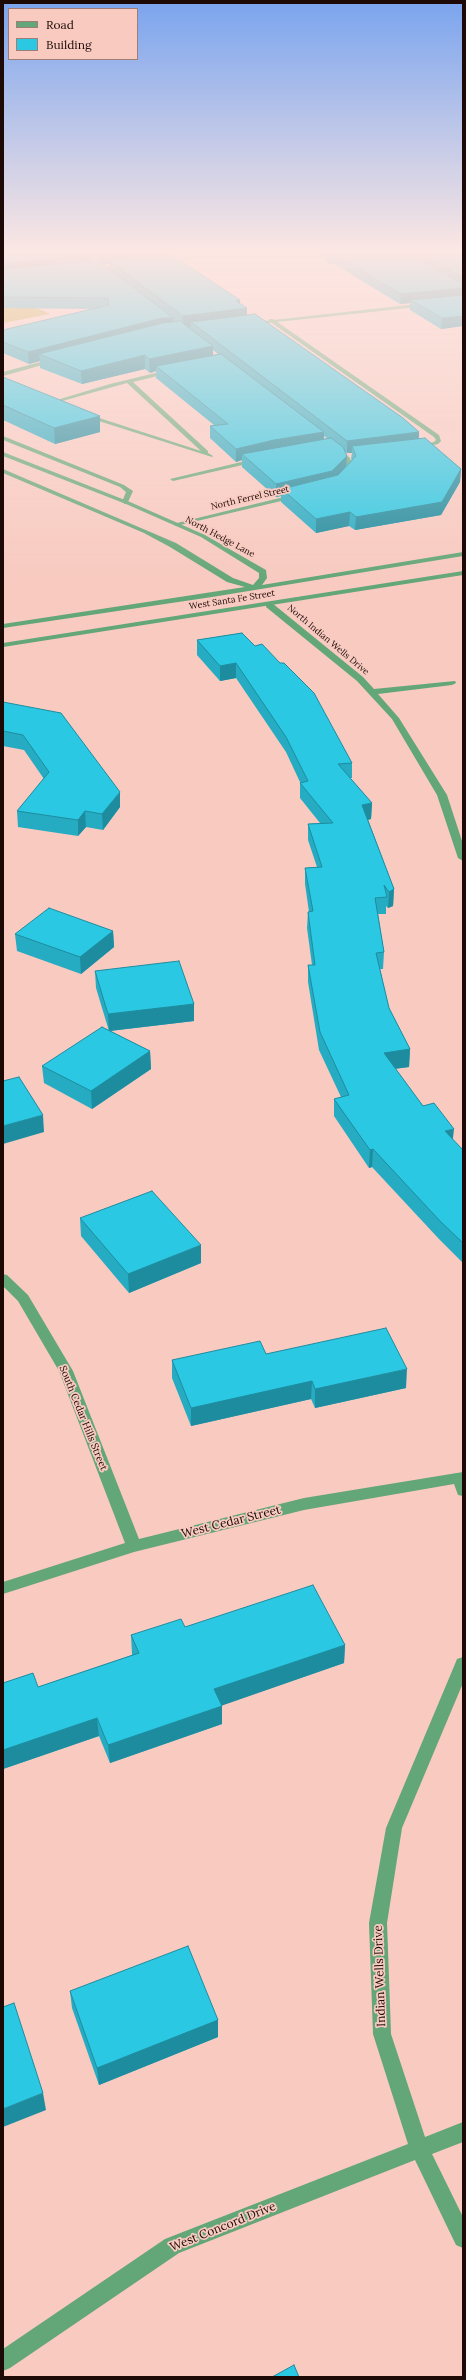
<!DOCTYPE html>
<style>
body{margin:0}
#map{position:relative;width:466px;height:2380px;overflow:hidden;background:#f8cac0;font-family:Lora,serif}
canvas{display:block}
.frame{position:absolute;inset:0;border:4px solid #1d0a07;pointer-events:none}
.legend{position:absolute;left:8px;top:8px;width:130px;height:52px;box-sizing:border-box;background:#f8cac0;border:1px solid #a07d76;margin:0;padding:5px 7px;list-style:none;font-size:12px;color:#1d0a07}
.legend li{display:flex;align-items:center;gap:8px;height:20px}
.legend b{width:20px;border:1px solid #a07d76}
</style>
<div id="map">
<canvas width="466" height="2380"></canvas>
<div class="frame"></div>
<ul class="legend">
<li><b style="height:5px;background:#63a677"></b>Road</li>
<li><b style="height:11px;background:#2bc8e3"></b>Building</li>
</ul>
</div>
<script>
const c = document.querySelector('canvas').getContext('2d');
c.lineJoin = 'round';
function paint(path, color) {
  c.fillStyle = color;
  c.fill(path, 'evenodd');
}
function shape(rows) {
  const path = new Path2D();
  for (const r of rows) {
    path.moveTo(r[0], r[1]);
    for (let i = 2; i < r.length; i += 2) path.lineTo(r[i], r[i + 1]);
  }
  return path;
}
function stroke(path, color, width, dash) {
  c.strokeStyle = color;
  c.lineWidth = width;
  c.lineCap = dash ? 'butt' : 'round';
  c.setLineDash(dash || []);
  c.stroke(path);
}
function drawText(font, color, halo, rows, align = 'center') {
  c.font = font + ' Lora,serif';
  c.lineWidth = 3.5;
  c.setLineDash([]);
  c.textBaseline = 'middle';
  c.strokeStyle = halo;
  c.fillStyle = color;
  for (const [text, x, y, turn = 0] of rows) {
    c.save();
    c.translate(x, y);
    c.rotate((+turn || 0) * Math.PI / 180);
    c.textAlign = isNaN(turn) ? turn : align;
    if (halo) c.strokeText(text, 0, 0);
    c.fillText(text, 0, 0);
    c.restore();
  }
}
paint(shape([
 [27,303,50,314,3,323,3,306]
]), '#c6a532');
paint(shape([
 [269,319,273,319,439,435,441,441,438,444,415,449,415,447,434,442,436,440,434,437,269,321,269,319],
 [172,369,174,372,133,382,208,451,208,453,213,456,212,457,83,416,83,414,87,414,201,451,127,383,55,403,57,405,54,407,47,403,110,384,172,369],
 [3,436,124,485,133,491,128,502,125,504,122,502,126,492,120,487,3,440,3,436],
 [258,458,260,459,260,461,173,481,170,479,258,458]
]), '#63a677');
paint(shape([
 [193,257,195,259,162,262,160,261,193,257],
 [426,303,428,306,249,325,246,323,426,303],
 [55,358,57,361,3,376,3,372,55,358],
 [332,446,336,446,350,458,354,469,347,477,342,476,348,469,344,459,332,448,332,446],
 [296,494,298,495,298,497,176,526,173,524,296,494],
 [266,603,272,603,363,677,374,689,455,681,456,683,452,685,378,694,399,718,447,795,463,844,463,861,458,858,437,795,392,719,357,681,266,607,266,603],
 [3,1274,7,1275,28,1295,73,1371,139,1539,304,1498,463,1472,463,1496,458,1495,454,1484,304,1510,134,1552,3,1594,3,1582,125,1543,59,1371,18,1301,3,1286,3,1274],
 [463,1657,463,1683,402,1828,387,1923,391,2034,425,2137,463,2122,463,2142,432,2154,463,2217,463,2248,456,2245,415,2160,179,2253,10,2368,3,2371,3,2349,165,2239,408,2144,373,2034,369,1923,386,1828,455,1664,457,1659,463,1657]
]), '#63a677');
paint(shape([
 [3,452,130,502,205,535,266,570,267,578,262,585,463,552,463,556,212,597,3,628,3,624,245,587,227,582,170,547,144,533,3,473,3,469,148,531,176,543,233,578,253,585,259,578,259,573,201,537,126,504,3,456,3,452],
 [463,571,463,575,3,647,3,643,463,571]
]), '#63a677');
paint(shape([
 [3,250,163,250,163,253,240,300,240,304,247,308,247,315,419,432,419,438,461,469,460,482,441,515,355,530,349,526,316,533,281,502,281,496,276,497,242,467,242,460,236,462,210,438,210,426,214,425,156,378,156,371,150,373,145,369,82,384,40,368,40,361,29,364,3,353,3,330,92,309,3,308],
 [92,257,96,260,92,261],
 [104,264,109,264,109,268],
 [213,350,218,354,213,355],
 [324,436,327,438,324,439],
 [345,452,347,453,352,453,351,459,352,460,346,466],
 [318,250,463,250,463,326,441,329,410,310,410,303,400,304,334,264,328,264],
 [3,377,100,432,55,444,3,420],
 [242,633,352,763,352,778,350,778,372,803,371,819,368,820,394,889,393,906,388,908,386,906,386,914,378,914,384,952,383,969,380,969,389,1008,410,1049,409,1067,395,1069,423,1106,453,1140,463,1150,463,1263,439,1239,372,1167,369,1168,334,1116,334,1099,341,1097,319,1050,308,982,308,965,312,965,307,928,308,912,309,912,305,884,305,868,317,867,308,840,308,824,320,823,300,798,300,782,286,752,236,678,220,681,197,655,197,640],
 [3,702,120,807,103,830,86,827,78,836,18,827,17,811,44,779,24,750,3,746],
 [113,931,114,947,81,974,17,951,15,934],
 [95,971,194,1004,194,1021,110,1031,150,1051,151,1069,92,1109,44,1083,42,1066,109,1031,96,988],
 [80,1218,201,1263,129,1293,81,1236],
 [266,1354,406,1388,315,1408,311,1399,191,1426,172,1378,172,1360],
 [185,1627,345,1645,344,1663,222,1705,222,1724,110,1763,99,1736,3,1769,3,1683,38,1687,132,1655,132,1654,131,1635],
 [70,1991,218,2020,218,2037,99,2085,72,2008]
]), '#25acc3');
paint(shape([
 [144,250,163,250,163,259,108,260,109,264,101,264,101,254],
 [92,255,92,266,3,274,3,264],
 [463,288,463,299,411,300,410,303,400,304,401,294],
 [240,300,240,309,247,308,247,320,191,322,191,327,183,327,183,316,236,301],
 [463,316,463,326,441,329,442,318],
 [162,318,173,318,173,329,39,354,40,361,29,364,28,352],
 [213,346,213,360,156,366,156,371,150,373,149,359],
 [145,355,145,369,82,384,81,371],
 [100,416,100,432,55,444,54,428],
 [324,432,324,445,242,454,242,460,236,462,236,449,274,440],
 [419,432,418,445,352,446,352,453,347,453,347,441],
 [347,456,346,469,331,484,282,489,281,496,276,497,276,484],
 [461,469,460,482,441,515,355,530,356,517],
 [350,512,349,526,316,533,316,519],
 [236,663,236,678,220,681,220,666],
 [120,792,120,807,103,830,102,814],
 [372,803,371,819,362,821,362,805],
 [85,811,86,827,78,836,78,820],
 [394,889,393,906,388,908,389,892],
 [113,931,114,947,81,974,80,957],
 [194,1004,194,1021,109,1031,108,1014],
 [410,1049,409,1067,383,1070,384,1053],
 [150,1051,151,1069,92,1109,91,1091],
 [43,1115,44,1132,3,1144,3,1126],
 [454,1129,452,1147,445,1131],
 [373,1149,372,1167,369,1168,370,1150],
 [201,1245,201,1263,129,1293,128,1274],
 [407,1369,406,1388,315,1408,315,1389],
 [312,1381,311,1399,191,1426,191,1408],
 [345,1645,344,1663,215,1708,214,1689],
 [222,1706,222,1724,110,1763,108,1745],
 [97,1718,99,1736,3,1769,3,1750],
 [218,2020,218,2037,99,2085,97,2068],
 [43,2093,46,2110,3,2127,3,2109]
]), '#1e8c9f');
const building = shape([
 [3,250,85,250,92,255,3,264,3,250],
 [96,250,144,250,101,254,96,250],
 [325,250,402,250,463,284,463,288,401,294,334,254,328,254,325,250],
 [413,250,463,250,463,277,413,250],
 [169,253,240,300,236,301,247,308,183,316,108,260,169,253],
 [98,260,173,318,162,318,28,352,3,342,3,330,109,305,108,298,3,297,3,269,98,260],
 [463,295,463,316,442,318,411,300,463,295],
 [255,314,403,418,419,432,347,441,191,322,255,314],
 [180,321,213,346,149,359,145,355,81,371,39,354,163,323,180,321],
 [221,354,324,432,274,440,236,449,210,426,228,424,156,366,221,354],
 [3,377,100,416,54,428,3,405,3,377],
 [331,438,343,447,347,456,332,471,276,484,242,454,331,438],
 [425,438,461,469,442,502,356,517,350,512,316,519,282,489,338,475,356,456,352,446,425,438],
 [242,633,255,646,262,644,280,663,284,663,314,693,352,763,338,764,372,803,362,805,394,889,389,892,384,885,387,897,375,898,384,952,376,953,389,1008,410,1049,384,1053,423,1106,434,1103,454,1129,445,1131,463,1150,463,1243,440,1221,373,1149,370,1150,334,1099,349,1095,320,1032,308,965,315,965,308,912,313,911,305,868,322,867,308,824,333,823,300,783,308,781,286,737,236,663,220,666,197,640,242,633],
 [3,702,61,713,120,792,102,814,85,811,78,820,17,811,49,772,23,735,3,731,3,702],
 [49,908,113,931,80,957,15,934,49,908],
 [179,961,194,1004,108,1014,95,971,179,961],
 [102,1027,150,1051,91,1091,42,1066,102,1027],
 [19,1077,43,1115,3,1126,3,1081,19,1077],
 [152,1191,201,1245,128,1274,80,1218,152,1191],
 [386,1328,407,1369,315,1389,312,1381,191,1408,172,1360,260,1341,266,1354,386,1328],
 [313,1585,345,1645,214,1689,222,1706,108,1745,97,1718,3,1750,3,1683,33,1673,38,1687,139,1653,131,1635,181,1619,185,1627,313,1585],
 [188,1946,218,2020,97,2068,70,1991,188,1946],
 [14,2003,43,2093,3,2109,3,2007,14,2003],
 [294,2365,299,2377,272,2377,294,2365]
]);
paint(building, '#2bc8e3');
stroke(building, '#1e8c9f', 1);
const sky = c.createLinearGradient(0, 0, 0, 583);
sky.addColorStop(0, '#7aa4ee');
sky.addColorStop(0.43, '#fce7e3');
sky.addColorStop(1, '#fce7e300');
c.fillStyle = sky;
c.fillRect(0, 0, 466, 583);
drawText('9px', '#1d0a07', '#f8cac0', [
 ["North Ferrel Street",250,498,-13],
 ["North Hedge Lane",220,537,28],
 ["West Santa Fe Street",232,600,-9],
 ["North Indian Wells Drive",328,640,40]
]);
drawText('10px', '#1d0a07', '#f8cac0', [
 ["South Cedar Hills Street",83,1418,68]
]);
drawText('12px', '#1d0a07', '#f8cac0', [
 ["West Cedar Street",231,1522,-14],
 ["Indian Wells Drive",380,1976,-92],
 ["West Concord Drive",223,2227,-22]
]);
</script>
